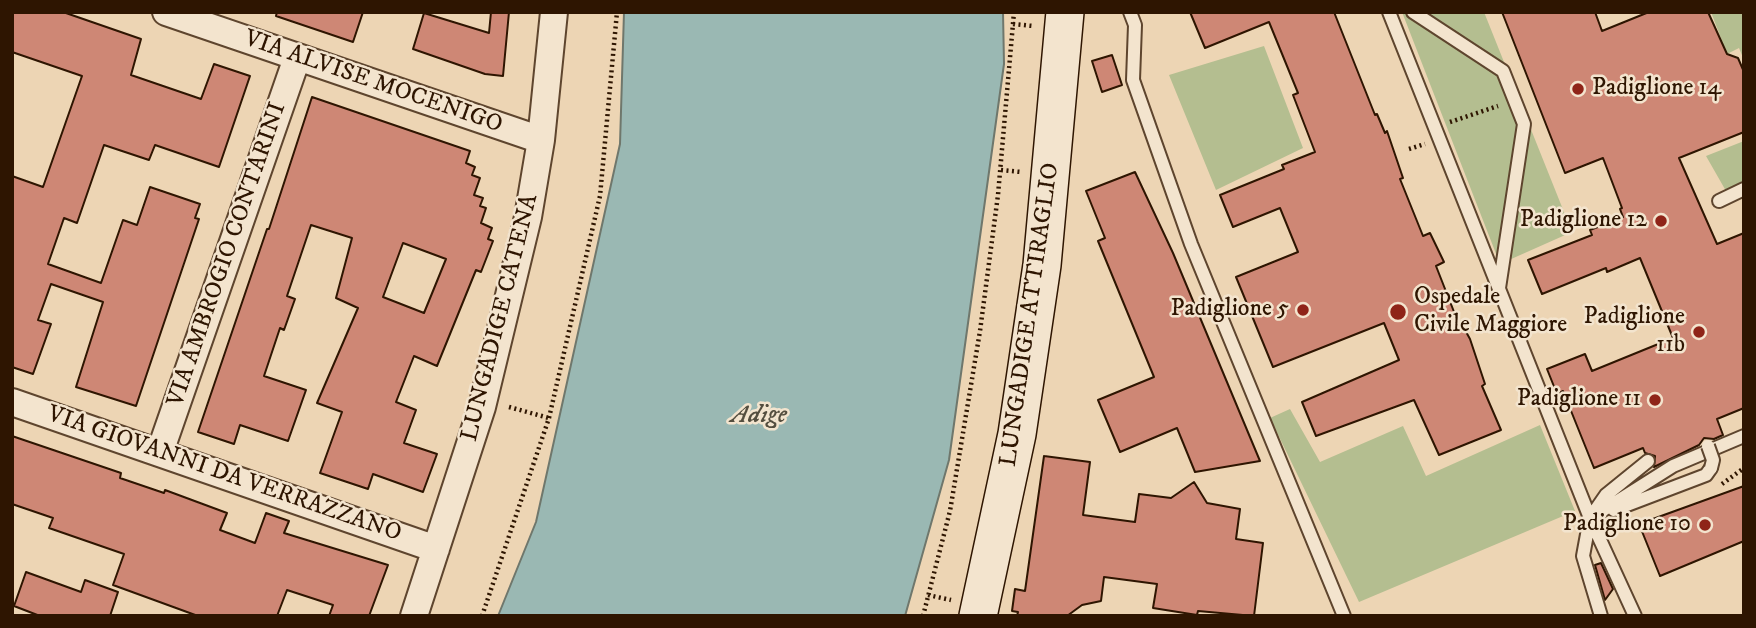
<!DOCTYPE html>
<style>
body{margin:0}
#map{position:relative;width:1756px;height:628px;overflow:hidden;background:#edd5b4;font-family:"IM FELL DW Pica",serif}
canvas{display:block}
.frame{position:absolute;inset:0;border:14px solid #2e1501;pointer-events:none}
</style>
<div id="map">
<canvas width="1756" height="628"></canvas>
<div class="frame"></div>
</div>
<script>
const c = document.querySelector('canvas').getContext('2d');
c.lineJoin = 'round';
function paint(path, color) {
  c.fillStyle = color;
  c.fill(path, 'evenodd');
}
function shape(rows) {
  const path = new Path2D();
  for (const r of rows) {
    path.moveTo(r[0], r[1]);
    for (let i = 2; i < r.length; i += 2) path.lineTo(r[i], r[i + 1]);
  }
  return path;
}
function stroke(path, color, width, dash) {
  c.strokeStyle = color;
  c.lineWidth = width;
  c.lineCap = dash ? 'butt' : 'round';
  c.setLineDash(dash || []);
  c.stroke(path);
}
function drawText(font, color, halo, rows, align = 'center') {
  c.font = font + ' "IM FELL DW Pica",serif';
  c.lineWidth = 5;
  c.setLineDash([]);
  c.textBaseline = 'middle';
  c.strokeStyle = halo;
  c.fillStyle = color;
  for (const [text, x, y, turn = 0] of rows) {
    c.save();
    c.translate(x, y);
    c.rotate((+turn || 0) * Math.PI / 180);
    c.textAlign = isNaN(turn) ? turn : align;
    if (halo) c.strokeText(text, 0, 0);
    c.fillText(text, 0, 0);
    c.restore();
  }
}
paint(shape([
 [1402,12,1484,12,1572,232,1500,264],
 [1711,12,1744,12,1744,60,1739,48,1727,54],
 [1264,46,1303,148,1216,190,1169,75],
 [1744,141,1744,183,1726,191,1706,156],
 [1290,409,1320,462,1403,426,1426,476,1540,425,1575,511,1359,602,1270,418]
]), '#b4be90');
const water = shape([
 [624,12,1003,12,1004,64,949,460,905,616,498,616,536,522,620,144,624,12]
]);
paint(water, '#9ab8b3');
stroke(water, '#6f776c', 2);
const building = shape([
 [12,12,63,12,141,39,131,75,201,99,214,64,250,76,219,167,155,145,149,160,104,145,77,223,64,218,48,264,101,283,123,220,137,225,150,187,200,204,195,218,199,219,136,406,76,387,103,302,51,284,38,320,51,324,33,374,12,367,12,176,43,187,82,76,12,52,12,12],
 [277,12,363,12,353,42,276,16,277,12],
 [491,12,509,12,503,76,485,74,413,49,424,13,489,33,491,12],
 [1190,12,1334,12,1375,115,1377,114,1385,133,1387,131,1403,178,1400,179,1423,236,1430,233,1444,262,1436,266,1458,322,1460,321,1470,339,1485,384,1482,386,1501,430,1439,455,1414,400,1316,436,1302,402,1399,360,1384,323,1273,367,1236,277,1298,252,1280,208,1233,227,1220,195,1284,169,1282,165,1315,152,1293,95,1298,93,1269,22,1205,48,1190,12],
 [1502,12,1595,12,1602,31,1649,12,1708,12,1727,54,1738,58,1744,72,1744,132,1679,158,1717,244,1744,233,1744,408,1717,419,1723,435,1714,439,1704,438,1699,445,1654,467,1655,456,1645,453,1643,448,1594,468,1563,391,1557,394,1547,369,1585,354,1592,371,1673,338,1640,258,1607,272,1606,268,1542,294,1528,260,1592,235,1590,230,1623,217,1620,209,1622,208,1603,158,1565,173,1502,12],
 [1112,55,1122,85,1102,92,1092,61,1112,55],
 [312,97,470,151,466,163,475,167,472,175,480,178,474,195,483,198,480,206,486,208,481,223,492,228,488,239,493,241,481,272,476,270,437,366,414,356,396,402,416,410,404,443,437,454,423,492,373,474,368,489,320,473,342,412,317,403,358,308,336,298,352,238,311,225,287,296,295,299,284,330,280,328,264,376,306,390,288,441,240,425,234,444,198,432,267,229,269,229,312,97],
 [403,243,446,259,424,313,383,297,403,243],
 [1135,172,1173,253,1260,461,1195,472,1177,428,1120,452,1098,400,1154,377,1098,241,1105,238,1086,191,1135,172],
 [12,436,121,473,120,478,164,493,165,490,227,513,220,530,255,543,266,513,289,521,284,533,388,565,369,616,329,616,333,605,287,590,277,616,198,616,113,585,124,554,49,528,53,518,12,504,12,436],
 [1044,456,1090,462,1083,515,1135,522,1139,494,1171,498,1194,482,1207,503,1240,509,1236,539,1263,543,1254,616,1198,611,1197,615,1153,608,1157,584,1104,577,1101,601,1082,605,1067,616,1017,616,1018,612,1012,611,1015,589,1025,591,1044,456],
 [1744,486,1744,541,1660,576,1639,524,1744,486],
 [1601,563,1613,589,1605,600,1595,565,1601,563],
 [26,572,81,592,85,580,118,592,110,616,40,616,14,606,26,572]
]);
paint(building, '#ce8775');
stroke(building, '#2e1501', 2);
const lane = shape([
 [1130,12,1135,25,1133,80,1191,244,1344,616],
 [1389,12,1590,518,1635,616],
 [1413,12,1503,71,1524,124,1499,288],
 [1719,201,1744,189],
 [1614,510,1706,475,1711,468],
 [1594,516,1673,466,1744,436],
 [1601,616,1583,556,1590,518,1606,495,1648,461]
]);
const street = shape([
 [166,12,541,140],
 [12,402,436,549],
 [160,452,297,58],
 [414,616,482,407,528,217,541,140,554,12]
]);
const secondary = shape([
 [978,616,1017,434,1042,265,1065,12]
]);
stroke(lane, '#5e452e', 16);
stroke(street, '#5e452e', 30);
stroke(secondary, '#2e1501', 40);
stroke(shape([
 [1013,24,1033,26],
 [1450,122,1498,106],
 [1409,149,1425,144],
 [1001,170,1021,172],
 [509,407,549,418],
 [1722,484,1744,468],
 [928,595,951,600],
 [482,616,549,418,600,196,617,12],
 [923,616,950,511,980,331,998,195,1014,12]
]), '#2e1501', 4.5, [2, 3.5]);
stroke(lane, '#f3e4ce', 12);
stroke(street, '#f3e4ce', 26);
stroke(secondary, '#f3e4ce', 37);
const laneBridge = shape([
 [1708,446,1713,460,1711,468]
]);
stroke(laneBridge, '#5e452e', 16, []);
stroke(laneBridge, '#f3e4ce', 12);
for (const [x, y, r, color] of [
 [1578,89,7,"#8f2418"],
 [1661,221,7,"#8f2418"],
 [1303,310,7,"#8f2418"],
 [1398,312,9,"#8f2418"],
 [1699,332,7,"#8f2418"],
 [1655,400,7,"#8f2418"],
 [1705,525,7,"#8f2418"]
]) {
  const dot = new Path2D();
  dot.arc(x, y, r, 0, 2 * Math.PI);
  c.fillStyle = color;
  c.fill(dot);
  stroke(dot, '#f3e4ce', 2.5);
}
drawText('24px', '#2e1501', '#f3e4ce', [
 ["VIA ALVISE MOCENIGO",373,83,19],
 ["VIA AMBROGIO CONTARINI",228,255,-71],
 ["LUNGADIGE ATTIRAGLIO",1031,315,-82],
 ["LUNGADIGE CATENA",501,318,-76],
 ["VIA GIOVANNI DA VERRAZZANO",224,475,19]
]);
drawText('24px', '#2e1501', '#f3e4ce', [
 ["Padiglione 14",1592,89,"left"],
 ["Padiglione 12",1647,221],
 ["Ospedale",1414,298,"left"],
 ["Civile Maggiore",1414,326,"left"],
 ["Padiglione 5",1289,310],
 ["Padiglione",1685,318],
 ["11b",1685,346],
 ["Padiglione 11",1641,400],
 ["Padiglione 10",1691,525]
], 'right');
drawText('italic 26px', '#544e3f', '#f3e4ce', [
 ["Adige",759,417]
]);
</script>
